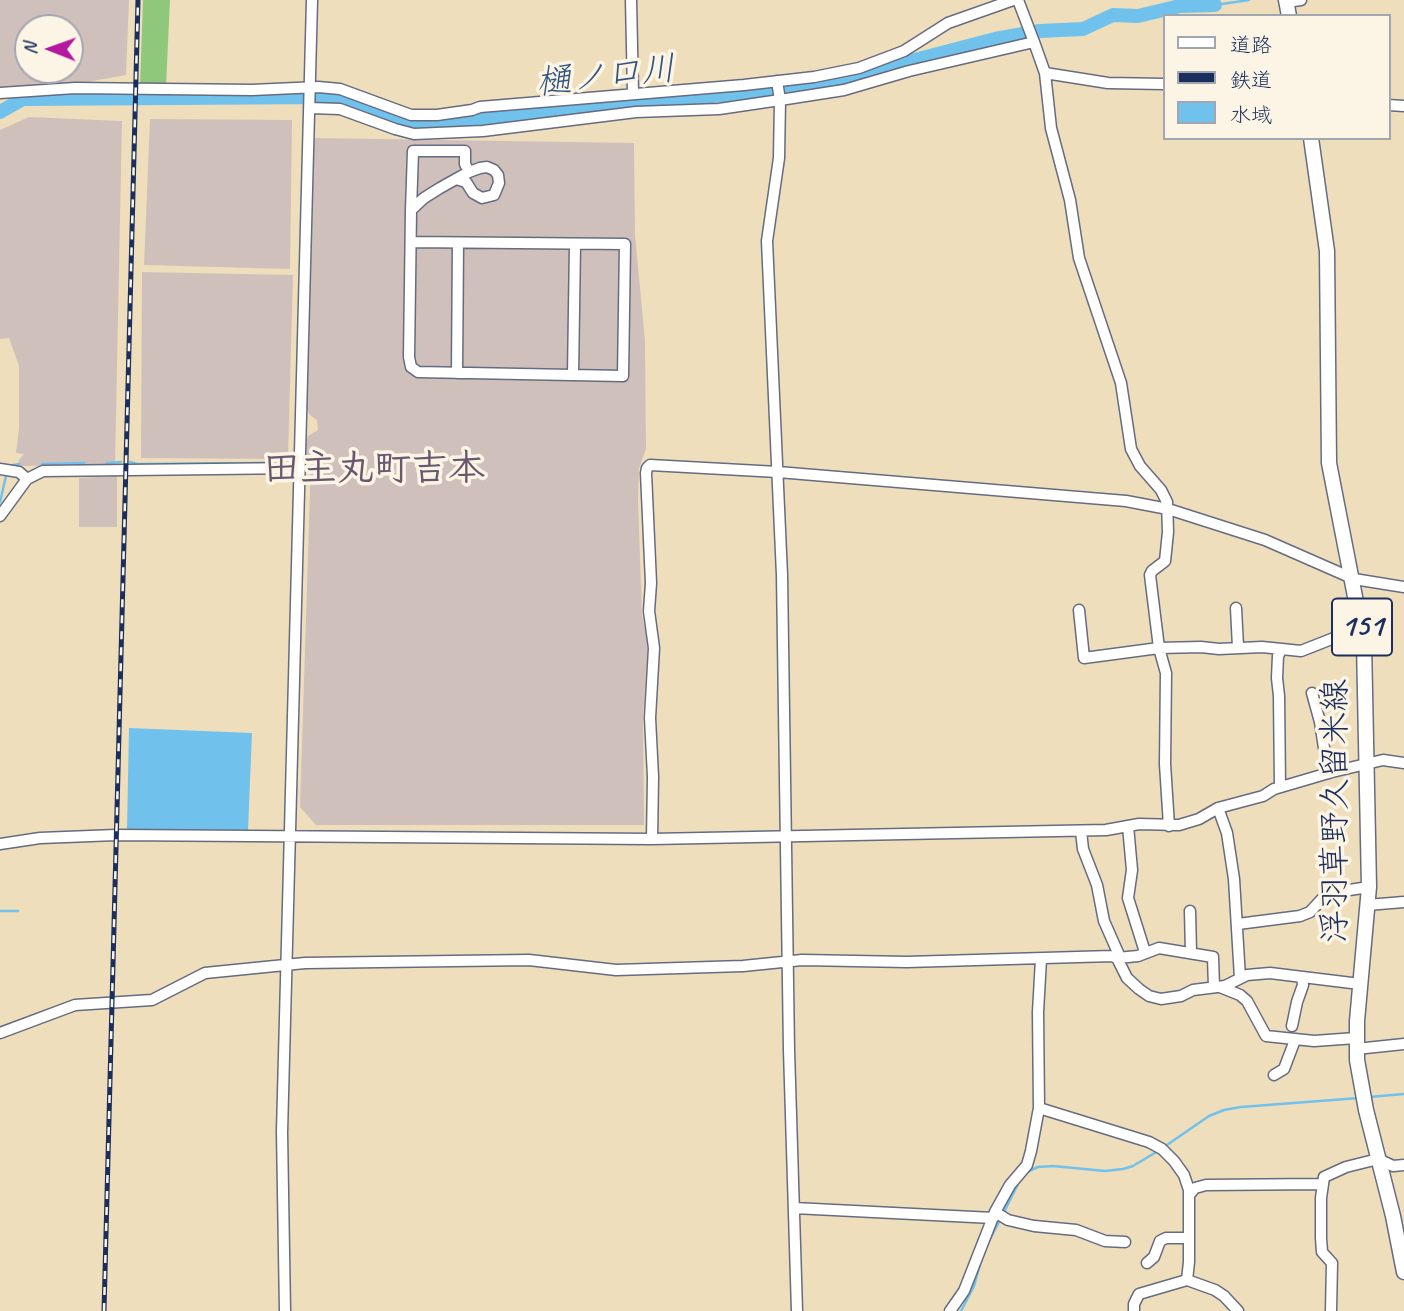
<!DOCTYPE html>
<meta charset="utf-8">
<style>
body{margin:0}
#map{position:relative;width:1404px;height:1311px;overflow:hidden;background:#efdebc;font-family:Caveat,"Klee One",sans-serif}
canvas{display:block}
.legend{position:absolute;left:1163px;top:14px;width:228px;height:126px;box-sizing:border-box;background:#fcf5e5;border:2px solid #a2a6af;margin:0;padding:9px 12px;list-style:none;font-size:21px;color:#1b2f5e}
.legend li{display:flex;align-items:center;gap:14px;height:35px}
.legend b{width:35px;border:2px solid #a2a6af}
.north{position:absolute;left:14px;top:14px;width:70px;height:70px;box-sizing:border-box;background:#fcf5e5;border:2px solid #a2a6af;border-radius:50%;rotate:271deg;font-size:19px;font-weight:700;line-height:28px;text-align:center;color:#1b2f5e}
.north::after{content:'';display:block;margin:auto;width:24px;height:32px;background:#b5179e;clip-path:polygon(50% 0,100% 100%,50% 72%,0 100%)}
</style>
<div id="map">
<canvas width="1404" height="1311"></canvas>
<ul class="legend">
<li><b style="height:9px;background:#fff"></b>道路</li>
<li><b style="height:9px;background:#1b2f5e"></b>鉄道</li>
<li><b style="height:19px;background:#70c2ec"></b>水域</li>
</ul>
<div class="north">N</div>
</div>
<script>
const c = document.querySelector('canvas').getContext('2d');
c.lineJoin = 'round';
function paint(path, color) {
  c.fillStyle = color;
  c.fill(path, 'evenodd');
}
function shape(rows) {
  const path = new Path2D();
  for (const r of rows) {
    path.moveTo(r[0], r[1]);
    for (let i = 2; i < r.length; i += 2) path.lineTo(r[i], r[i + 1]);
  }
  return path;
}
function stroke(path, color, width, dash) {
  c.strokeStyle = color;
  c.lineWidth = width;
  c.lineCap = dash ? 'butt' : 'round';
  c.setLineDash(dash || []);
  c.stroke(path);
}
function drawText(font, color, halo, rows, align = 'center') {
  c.font = font + ' Caveat,"Klee One",sans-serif';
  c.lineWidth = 7;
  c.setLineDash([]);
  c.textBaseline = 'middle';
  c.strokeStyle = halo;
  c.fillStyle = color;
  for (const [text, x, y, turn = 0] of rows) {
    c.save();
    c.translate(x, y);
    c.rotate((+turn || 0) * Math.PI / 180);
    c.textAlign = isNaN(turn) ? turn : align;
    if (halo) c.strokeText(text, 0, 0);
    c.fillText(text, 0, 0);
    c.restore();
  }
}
paint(shape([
 [0,0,129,0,126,75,87,82,0,88],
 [28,28,70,28,70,70,28,70],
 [29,117,122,121,115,465,18,466,19,460,24,454,16,453,19,428,19,366,9,338,0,339,0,130],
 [150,119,292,120,290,269,144,265],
 [313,138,634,143,635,235,645,341,646,449,639,468,638,499,642,615,648,644,643,717,644,825,316,825,300,807,311,459,305,452,305,444,308,436,318,430,317,420,310,415,306,407],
 [142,272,293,275,288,456,282,459,141,458],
 [117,476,117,527,79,527,79,478]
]), '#d0c0bc');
paint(shape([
 [143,0,170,0,166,87,140,87]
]), '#90c87b');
paint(shape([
 [129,728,252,733,248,830,127,829]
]), '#70c2ec');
stroke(shape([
 [1215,5,1249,0],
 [130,462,137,464,265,463],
 [107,463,121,462],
 [42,464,84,463],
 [8,466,19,464],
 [0,502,6,476],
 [0,911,18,911],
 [1369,1097,1404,1094],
 [1164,1147,1209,1116,1224,1110,1241,1107,1359,1098],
 [1027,1172,1038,1167,1053,1166,1105,1171,1123,1169,1133,1166,1158,1151],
 [1003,1214,1019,1182],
 [987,1245,1000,1220],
 [961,1311,974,1286,981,1261]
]), '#70c2ec', 2.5);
stroke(shape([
 [0,112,23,99,328,97,343,100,403,124,442,124,799,87,842,79,995,39,1040,31,1083,29,1113,15,1138,16,1180,6,1215,5]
]), '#70c2ec', 14);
const minor = shape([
 [631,0,633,93],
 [1018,0,1034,42],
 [1286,2,1301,0],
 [1045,73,1108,83,1164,84],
 [777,81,780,100,779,158,767,241,782,575,789,1050,797,1311],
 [0,93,75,88,252,90,318,87,340,89,411,115,437,115,472,110,480,107,744,85,814,77,859,68,904,51,948,23,1013,0],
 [1388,105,1404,106],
 [310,108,340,109,395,129,414,134,483,131,636,112,719,109,780,100,844,90,909,71,1034,42,1045,73,1051,128,1070,200,1079,258,1121,383,1131,449,1140,466,1161,490,1167,502,1168,532,1165,561,1152,571,1150,575,1159,648,1166,673,1165,764,1169,826],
 [411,210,424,198,440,188,456,179,469,172,480,168,487,167,494,170,498,175,499,183,494,195,482,198,473,193,466,182,456,179],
 [411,242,625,244,623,376,418,372,411,367,409,357,411,210,413,151,465,151,465,164,469,172],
 [457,373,458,243],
 [573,375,575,244],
 [0,469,19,472,27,479],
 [0,516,27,479,43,471,300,468],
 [1236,608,1238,647],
 [1079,610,1084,658,1159,648,1201,647,1219,649,1262,647,1301,651,1362,627],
 [1312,693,1320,722,1327,767,1332,772],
 [1280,787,1279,696,1277,678,1278,656,1281,650],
 [1218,808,1227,833,1234,879,1240,978],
 [1128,826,1132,870,1128,898,1145,952],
 [1081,831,1083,849,1097,885,1104,921,1119,955,1117,958,1138,956,1159,948,1213,957,1214,987],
 [652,839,653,777,650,718,654,648,649,611,651,583,646,473,647,468,650,465,778,472,1126,501,1168,509,1265,540,1354,579,1404,587],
 [0,844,40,838,116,835,652,839,1106,830,1139,824,1179,825,1199,819,1218,808,1263,796,1274,789,1332,772,1383,760,1404,763],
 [1367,905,1404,902],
 [1190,911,1191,953],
 [1238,924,1300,916,1310,912,1322,899,1336,892,1369,887],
 [1220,987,1240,995,1247,1001,1266,1036,1314,1041,1356,1038],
 [1292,1026,1297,1002,1303,985,1302,977],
 [0,1033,75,1005,152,1000,205,973,305,963,529,960,616,970,743,966,802,960,907,962,1112,956,1117,958,1127,978,1139,989,1149,996,1161,999,1181,996,1193,990,1225,986,1247,975,1270,973,1360,984],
 [1356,1049,1404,1044],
 [1274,1075,1284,1069,1295,1040],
 [1039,1108,1149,1142,1162,1149,1174,1161,1184,1175,1189,1190,1189,1262,1187,1280],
 [1189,1195,1195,1188,1206,1185,1321,1184],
 [794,1208,993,1218],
 [995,1212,1008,1220,1034,1226,1076,1230,1105,1241,1125,1242],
 [1147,1263,1154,1257,1160,1241,1166,1238,1189,1238],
 [285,1311,282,1132,312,0],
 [950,1311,964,1291,995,1212,1010,1185,1027,1165,1031,1151,1039,1108,1038,1012,1041,959],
 [1134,1311,1134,1304,1139,1294,1187,1280,1215,1290,1224,1296,1238,1311],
 [1331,1311,1332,1263,1322,1252,1321,1238,1321,1198,1324,1177,1346,1167,1378,1159,1393,1166,1404,1165]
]);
const major = shape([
 [1286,0,1289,16],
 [1311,138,1327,251,1329,463,1364,643,1369,887,1357,1021,1357,1060,1366,1110,1393,1216,1404,1272]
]);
stroke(minor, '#656c7f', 13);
stroke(major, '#656c7f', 17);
stroke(minor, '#fff', 10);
stroke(major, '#fff', 14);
const rail = shape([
 [104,1311,138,0]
]);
stroke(rail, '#1b2f5e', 5);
stroke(rail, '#fcf5e5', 2.5, [8]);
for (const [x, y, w] of [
 [1362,627,60]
]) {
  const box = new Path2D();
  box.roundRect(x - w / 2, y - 28.5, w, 57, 5);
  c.fillStyle = '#fcf5e5';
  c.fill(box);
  stroke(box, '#1b2f5e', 2);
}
drawText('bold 32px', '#1b2f5e', null, [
 ["151",1362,627]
]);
drawText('33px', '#1b2f5e', '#fcf5e5', [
 ["浮羽草野久留米線",1336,811,-90]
]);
drawText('italic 35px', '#305482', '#fcf5e5', [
 ["樋ノ口川",606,77,-6]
]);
drawText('bold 37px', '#695770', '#fcf5e5', [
 ["田主丸町吉本",374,470]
]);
</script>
